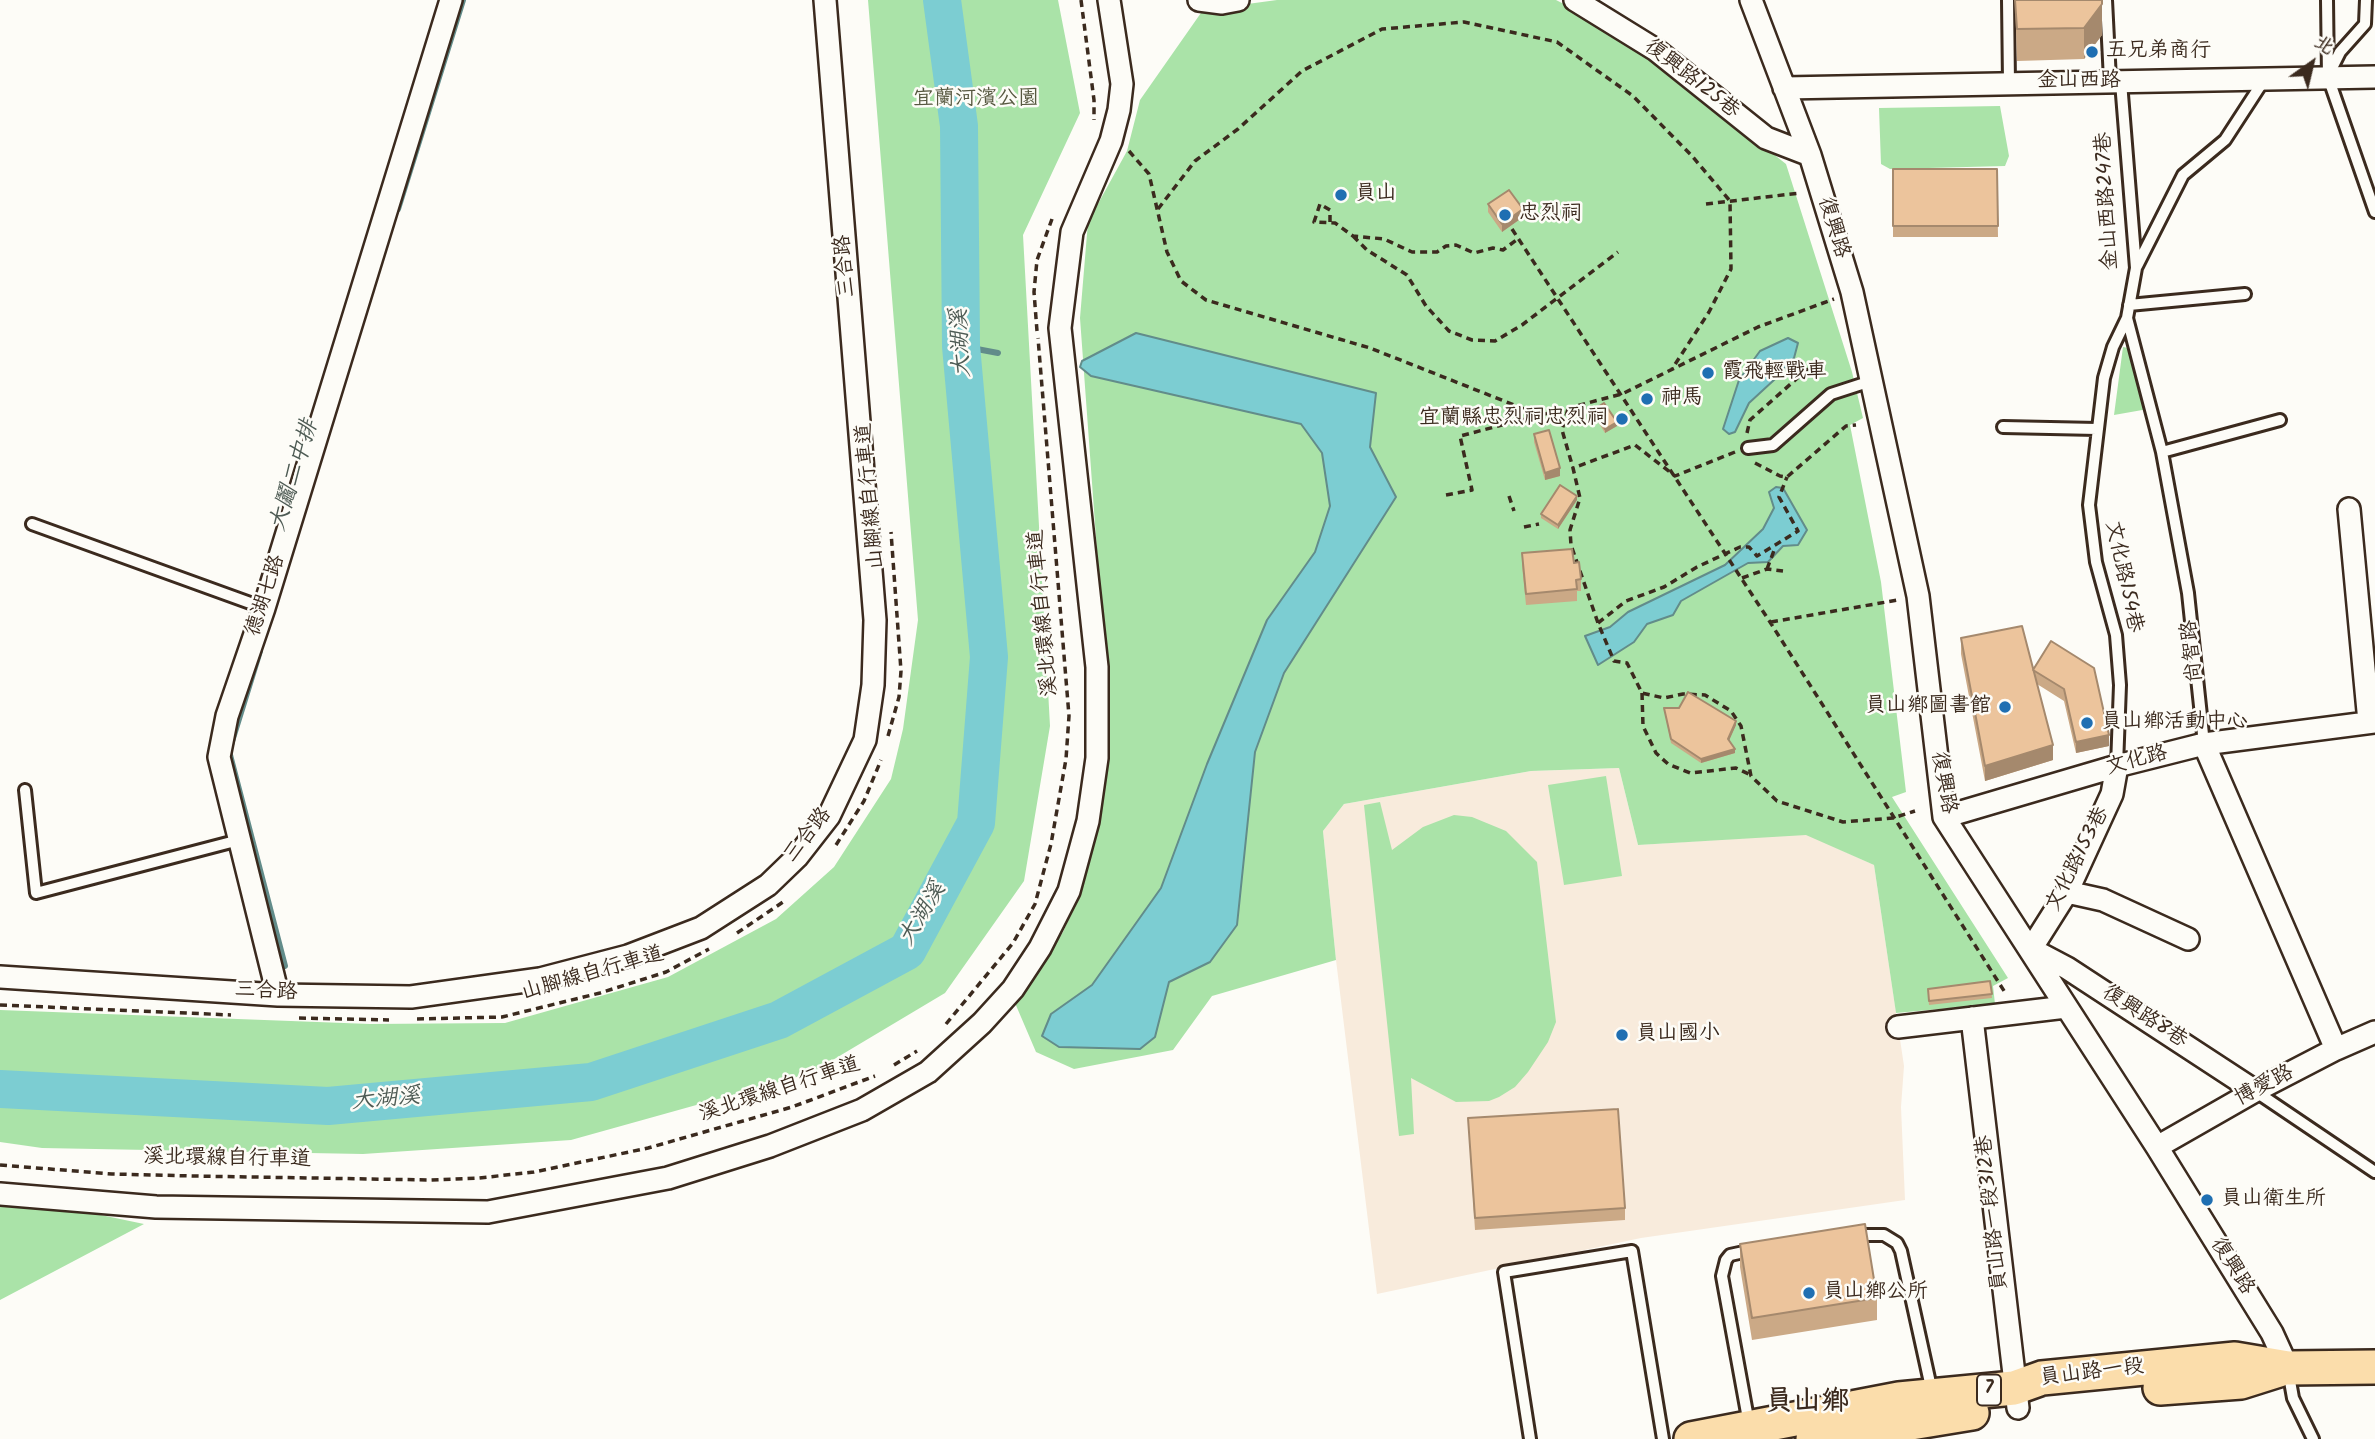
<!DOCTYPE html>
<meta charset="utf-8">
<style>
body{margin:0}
#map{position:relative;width:2375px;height:1439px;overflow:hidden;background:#fdfcf7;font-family:Kalam,"LXGW WenKai TC",sans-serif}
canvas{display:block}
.north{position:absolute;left:2277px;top:28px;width:70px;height:70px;-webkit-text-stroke:5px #fdfcf7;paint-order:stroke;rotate:34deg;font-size:19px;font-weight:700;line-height:28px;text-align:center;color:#3b2a1e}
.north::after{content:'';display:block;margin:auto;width:24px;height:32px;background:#3b2a1e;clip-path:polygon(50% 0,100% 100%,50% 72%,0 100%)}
</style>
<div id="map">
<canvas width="2375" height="1439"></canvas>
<div class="north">北</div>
</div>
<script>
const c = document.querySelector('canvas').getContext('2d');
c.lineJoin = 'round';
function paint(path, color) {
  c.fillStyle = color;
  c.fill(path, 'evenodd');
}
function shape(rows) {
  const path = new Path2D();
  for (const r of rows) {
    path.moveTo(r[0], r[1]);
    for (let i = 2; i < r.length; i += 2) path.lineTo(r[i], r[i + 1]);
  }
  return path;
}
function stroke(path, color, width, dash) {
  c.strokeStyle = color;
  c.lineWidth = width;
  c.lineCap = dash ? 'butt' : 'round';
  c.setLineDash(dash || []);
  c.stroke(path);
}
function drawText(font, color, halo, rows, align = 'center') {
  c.font = font + ' Kalam,"LXGW WenKai TC",sans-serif';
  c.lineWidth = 5;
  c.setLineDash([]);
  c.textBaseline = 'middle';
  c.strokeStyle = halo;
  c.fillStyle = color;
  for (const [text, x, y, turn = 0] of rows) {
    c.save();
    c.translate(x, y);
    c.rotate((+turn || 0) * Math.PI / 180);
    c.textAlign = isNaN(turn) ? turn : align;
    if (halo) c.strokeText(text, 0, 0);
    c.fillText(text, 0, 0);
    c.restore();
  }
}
paint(shape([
 [1619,768,1638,845,1806,834,1874,865,1904,1066,1901,1107,1905,1200,1641,1238,1377,1294,1336,960,1323,831,1344,804,1531,771]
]), '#f8ebdc');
paint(shape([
 [868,0,1058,0,1080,113,1023,235,1050,726,1024,881,945,993,811,1073,571,1140,363,1154,42,1148,0,1142,0,1010,370,1024,505,1023,668,977,776,919,834,867,891,779,903,729,918,620],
 [1277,0,1556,0,1603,24,1659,64,1786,164,1852,372,1863,418,1850,425,1881,582,1906,792,1892,797,2008,978,1993,986,1995,1004,1896,1013,1874,865,1806,835,1638,845,1619,768,1531,771,1344,804,1323,831,1336,960,1212,996,1173,1050,1074,1069,1036,1052,1015,1003,1063,932,1082,889,1102,807,1108,702,1080,318,1088,222,1127,151,1140,100,1203,10],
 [2000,106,2009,156,2005,166,1890,169,1881,164,1879,108],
 [2123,347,2128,348,2148,409,2114,415],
 [1606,776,1622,876,1564,885,1548,785],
 [1380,802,1392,850,1423,827,1454,815,1472,817,1506,831,1537,862,1556,1022,1548,1042,1528,1072,1515,1087,1499,1097,1489,1101,1456,1102,1411,1078,1414,1134,1399,1136,1364,805],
 [0,1205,77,1210,144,1224,0,1300]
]), '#aae3a8');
const water = shape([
 [1136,333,1376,393,1370,447,1396,497,1284,673,1255,752,1237,925,1210,962,1169,982,1155,1037,1140,1049,1059,1047,1042,1036,1051,1014,1092,985,1161,888,1207,764,1267,620,1315,552,1330,506,1322,453,1301,424,1091,376,1080,367,1082,361,1136,333],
 [1788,338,1798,343,1794,358,1774,380,1749,403,1735,432,1729,434,1723,429,1739,380,1760,351,1788,338],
 [1776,487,1783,488,1807,530,1798,545,1783,546,1768,562,1748,563,1681,601,1673,615,1647,624,1634,642,1598,665,1585,636,1610,627,1628,612,1725,565,1763,529,1774,508,1769,492,1776,487]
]);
paint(water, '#7ccdd2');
stroke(water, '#628c8a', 2);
stroke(shape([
 [398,209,463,0],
 [961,346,998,353],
 [260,651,229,751,285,966]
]), '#628c8a', 6);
stroke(shape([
 [0,1089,328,1106,591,1082,779,1020,907,951,976,823,989,657,961,346,959,126,942,0]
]), '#7ccdd2', 38);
const service = shape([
 [2008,0,2009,82],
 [2106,0,2110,80],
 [2327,0,2328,77,2375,212],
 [2329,74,2340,52,2365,24,2366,0],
 [2137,266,2183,175,2225,140,2264,80],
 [2129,305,2245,294],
 [2127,318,2162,452,2188,593,2204,744],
 [2003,427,2097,429],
 [1748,448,1773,445,1831,394,1871,381],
 [2162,452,2280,420],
 [32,524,264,608],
 [2117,766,2120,685,2116,635,2096,562,2089,505,2104,378,2113,347,2127,318,2136,268,2121,82],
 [25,790,36,893,239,840],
 [2255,1091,2375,1172],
 [1856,1235,1884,1235,1897,1243,1901,1251,1932,1392],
 [2288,1370,2293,1398,2313,1439],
 [1749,1424,1722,1276,1726,1260,1730,1255,1753,1250],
 [1530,1439,1504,1272,1632,1251,1663,1439]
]);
const minor = shape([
 [1199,0,1222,3,1238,0],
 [1575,0,1656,50,1766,138,1810,155],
 [1751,0,1810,155,1852,292,1918,596,1944,817,2157,1147,2272,1333,2288,1368],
 [1784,88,2375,77],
 [2349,509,2369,722],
 [2204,744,2336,1049],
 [2117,766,2112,794,2067,892,2031,949,2067,968,2255,1091],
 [1944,817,2117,766,2204,744,2375,722],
 [2067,892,2103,900,2188,939],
 [0,977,278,995,411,997,540,979,628,956,701,928,768,885,797,857,829,816,865,740,873,685,875,620,825,0],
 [278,995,219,757,227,716,264,608,451,0],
 [1972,1018,2018,1408],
 [1898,1027,2066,1007],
 [2157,1147,2255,1091,2336,1049,2375,1032],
 [0,1194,156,1207,488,1212,668,1178,770,1146,862,1110,928,1072,982,1023,1013,989,1040,948,1069,891,1088,821,1097,758,1097,667,1060,328,1072,232,1111,141,1119,110,1122,84,1109,0]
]);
const primary = shape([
 [2160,1388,2241,1382,2279,1370],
 [1691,1439,1899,1399,2014,1388,2042,1378,2235,1359,2288,1368,2375,1367],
 [1813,1439,1972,1413]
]);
stroke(service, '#3b2a1e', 16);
stroke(minor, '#3b2a1e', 26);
stroke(primary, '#3b2a1e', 38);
stroke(shape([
 [1081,0,1094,100,1094,120],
 [1129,151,1149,174,1167,252,1181,281,1206,300,1370,348,1542,416],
 [1706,204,1800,193],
 [1158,209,1195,161,1238,129,1302,71,1382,29,1464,22,1557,42,1633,96,1692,156,1730,201,1731,269,1709,312,1672,369],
 [1330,222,1330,210,1320,204,1314,222,1335,223,1353,236,1384,239,1412,252,1437,252,1446,246,1456,245,1474,253,1493,248,1503,250,1519,238],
 [1512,229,1770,622,2006,994],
 [1353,236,1367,250,1407,275,1426,306,1449,331,1472,340,1495,341,1522,325,1618,252],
 [1037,331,1034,292,1037,260,1052,219],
 [1568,409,1562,430,1573,468],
 [1747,433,1750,420,1811,366],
 [1735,452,1675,476,1635,445,1573,468,1580,498,1570,530,1571,545,1598,623,1614,661,1627,663,1642,693,1664,698,1683,694,1705,695,1731,711,1741,726,1751,776,1777,801,1843,822,1893,818,1915,811],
 [1755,463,1780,476,1787,477,1846,426,1856,425],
 [1446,495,1472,490,1460,436,1622,394,1758,327,1834,299],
 [1509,496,1514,511],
 [1524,527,1539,524],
 [1767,569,1775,548],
 [1742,578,1767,569,1783,571],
 [1771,622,1898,600],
 [1598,623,1626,601,1664,587,1697,567,1740,547,1749,547,1757,556,1798,531,1779,497,1787,477],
 [1642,693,1643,726,1656,753,1668,764,1690,773,1736,768,1751,775],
 [888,736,899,697,901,671,891,532],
 [836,845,864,801,881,760],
 [737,933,783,902],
 [0,1005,231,1015],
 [299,1018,389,1020],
 [417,1019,502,1017,600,993,666,972,709,949],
 [946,1024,1013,943,1035,904,1051,844,1066,759,1069,716,1038,338],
 [894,1065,917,1051],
 [0,1165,112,1174,193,1176,430,1180,479,1178,534,1172,648,1148,792,1107,875,1076]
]), '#3b2a1e', 3.5, [7, 5]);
stroke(service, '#fdfcf7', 10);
stroke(minor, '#fdfcf7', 21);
stroke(primary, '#fbddab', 33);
paint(shape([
 [2015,0,2102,35,2084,59,2017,61],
 [1893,169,1997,169,1998,237,1893,237],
 [1488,204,1523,217,1502,232,1488,212],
 [1593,410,1617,426,1605,433,1593,414],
 [1534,434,1560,476,1545,480,1534,442],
 [1577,500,1558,529,1541,518,1541,514],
 [1522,553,1574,563,1581,579,1581,591,1577,591,1577,601,1526,605,1522,565],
 [1961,638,2033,669,2051,641,2109,746,2076,753,2064,701,2037,684,2053,760,1985,781,1961,654],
 [1664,708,1679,708,1736,725,1729,740,1735,753,1701,763,1671,743],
 [1990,981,1992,998,1929,1005,1928,992],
 [1468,1118,1625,1208,1625,1220,1475,1230],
 [1740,1244,1877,1298,1877,1320,1752,1340,1740,1267]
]), '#cba986');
paint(shape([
 [2102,4,2102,35,2084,59,2084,28],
 [1523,209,1523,217,1502,232,1502,224],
 [1617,422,1617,426,1605,433,1605,429],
 [1560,468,1560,476,1545,480,1545,473],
 [1577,496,1577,500,1558,529,1558,525],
 [1736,721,1736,725,1728,743,1728,739],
 [2109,735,2109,746,2076,753,2076,742],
 [2053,745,2053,760,1985,781,1985,766],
 [1735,749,1735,753,1701,763,1701,759]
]), '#a5896d');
const building = shape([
 [2015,0,2102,0,2102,4,2084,28,2017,29,2015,0],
 [1893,169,1997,169,1998,226,1893,226,1893,169],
 [1509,190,1523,209,1502,224,1488,204,1509,190],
 [1604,403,1617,422,1605,429,1593,410,1604,403],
 [1549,430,1560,468,1545,473,1534,434,1549,430],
 [1560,485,1577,496,1558,525,1541,514,1560,485],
 [1572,549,1574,563,1579,562,1581,579,1576,580,1577,589,1526,594,1522,553,1572,549],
 [2022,626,2053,745,1985,766,1961,638,2022,626],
 [2051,641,2094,668,2109,735,2076,742,2064,689,2033,670,2051,641],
 [1688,692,1736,721,1728,739,1735,749,1701,759,1671,739,1664,708,1679,708,1688,692],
 [1990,981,1992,994,1929,1001,1928,989,1990,981],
 [1618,1109,1625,1208,1475,1218,1468,1118,1618,1109],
 [1865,1224,1877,1298,1752,1318,1740,1244,1865,1224]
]);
paint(building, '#ecc49c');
stroke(building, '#a5896d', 2);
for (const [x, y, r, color] of [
 [2092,52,7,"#1f6fb2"],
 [1341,195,7,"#1f6fb2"],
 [1505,215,7,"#1f6fb2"],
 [1708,373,7,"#1f6fb2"],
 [1647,399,7,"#1f6fb2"],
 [1622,419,7,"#1f6fb2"],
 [2005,707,7,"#1f6fb2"],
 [2087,723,7,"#1f6fb2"],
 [1622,1035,7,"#1f6fb2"],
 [2207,1200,7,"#1f6fb2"],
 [1809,1293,7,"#1f6fb2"]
]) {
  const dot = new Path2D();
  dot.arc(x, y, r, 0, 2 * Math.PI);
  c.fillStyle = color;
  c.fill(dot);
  stroke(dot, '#fdfcf7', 2.5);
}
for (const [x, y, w] of [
 [1989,1390,24]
]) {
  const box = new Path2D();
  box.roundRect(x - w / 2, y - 15.5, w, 31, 5);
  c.fillStyle = '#fdfcf7';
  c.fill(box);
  stroke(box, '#3b2a1e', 2);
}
drawText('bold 19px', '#3b2a1e', null, [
 ["7",1989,1390]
]);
drawText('21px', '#3b2a1e', '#fdfcf7', [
 ["五兄弟商行",2106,52],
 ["員山",1355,195],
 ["忠烈祠",1519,215],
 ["霞飛輕戰車",1722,373],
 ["神馬",1661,399],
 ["宜蘭縣忠烈祠忠烈祠",1608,419,"right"],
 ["員山鄉圖書館",1991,707,"right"],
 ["員山鄉活動中心",2101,723],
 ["員山國小",1636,1035],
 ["員山衛生所",2221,1200],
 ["員山鄉公所",1823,1293]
], 'left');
drawText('21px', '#3b2a1e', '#fdfcf7', [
 ["復興路125巷",1691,80,38],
 ["金山西路",2079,82],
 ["金山西路247巷",2109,201,-93],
 ["復興路",1832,228,73],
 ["三合路",847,266,-95],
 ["山腳線自行車道",872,496,-95],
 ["文化路154巷",2122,577,78],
 ["德湖七路",267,596,-72],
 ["溪北環線自行車道",1045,613,-95],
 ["尚智路",2194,651,-96],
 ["文化路",2137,762,-15],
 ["復興路",1942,783,80],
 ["三合路",809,836,-52],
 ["文化路153巷",2079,860,-63],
 ["山腳線自行車道",593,975,-16],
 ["三合路",266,993,3],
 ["復興路8巷",2144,1018,33],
 ["博愛路",2265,1087,-28],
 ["溪北環線自行車道",780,1091,-18],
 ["溪北環線自行車道",227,1160,1],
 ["員山路一段312巷",1994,1213,-96],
 ["復興路",2231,1267,58],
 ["員山路一段",2092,1374,-7]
]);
drawText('21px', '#575840', '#fdfcf7', [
 ["宜蘭河濱公園",976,100]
]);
drawText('italic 23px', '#4e5b54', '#fdfcf7', [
 ["大湖溪",963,343,-93],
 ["大鬮二中排",296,476,-73],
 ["大湖溪",924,915,-59],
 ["大湖溪",386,1101,-5]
]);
drawText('bold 28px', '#3b2a1e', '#fdfcf7', [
 ["員山鄉",1807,1404]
]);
</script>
